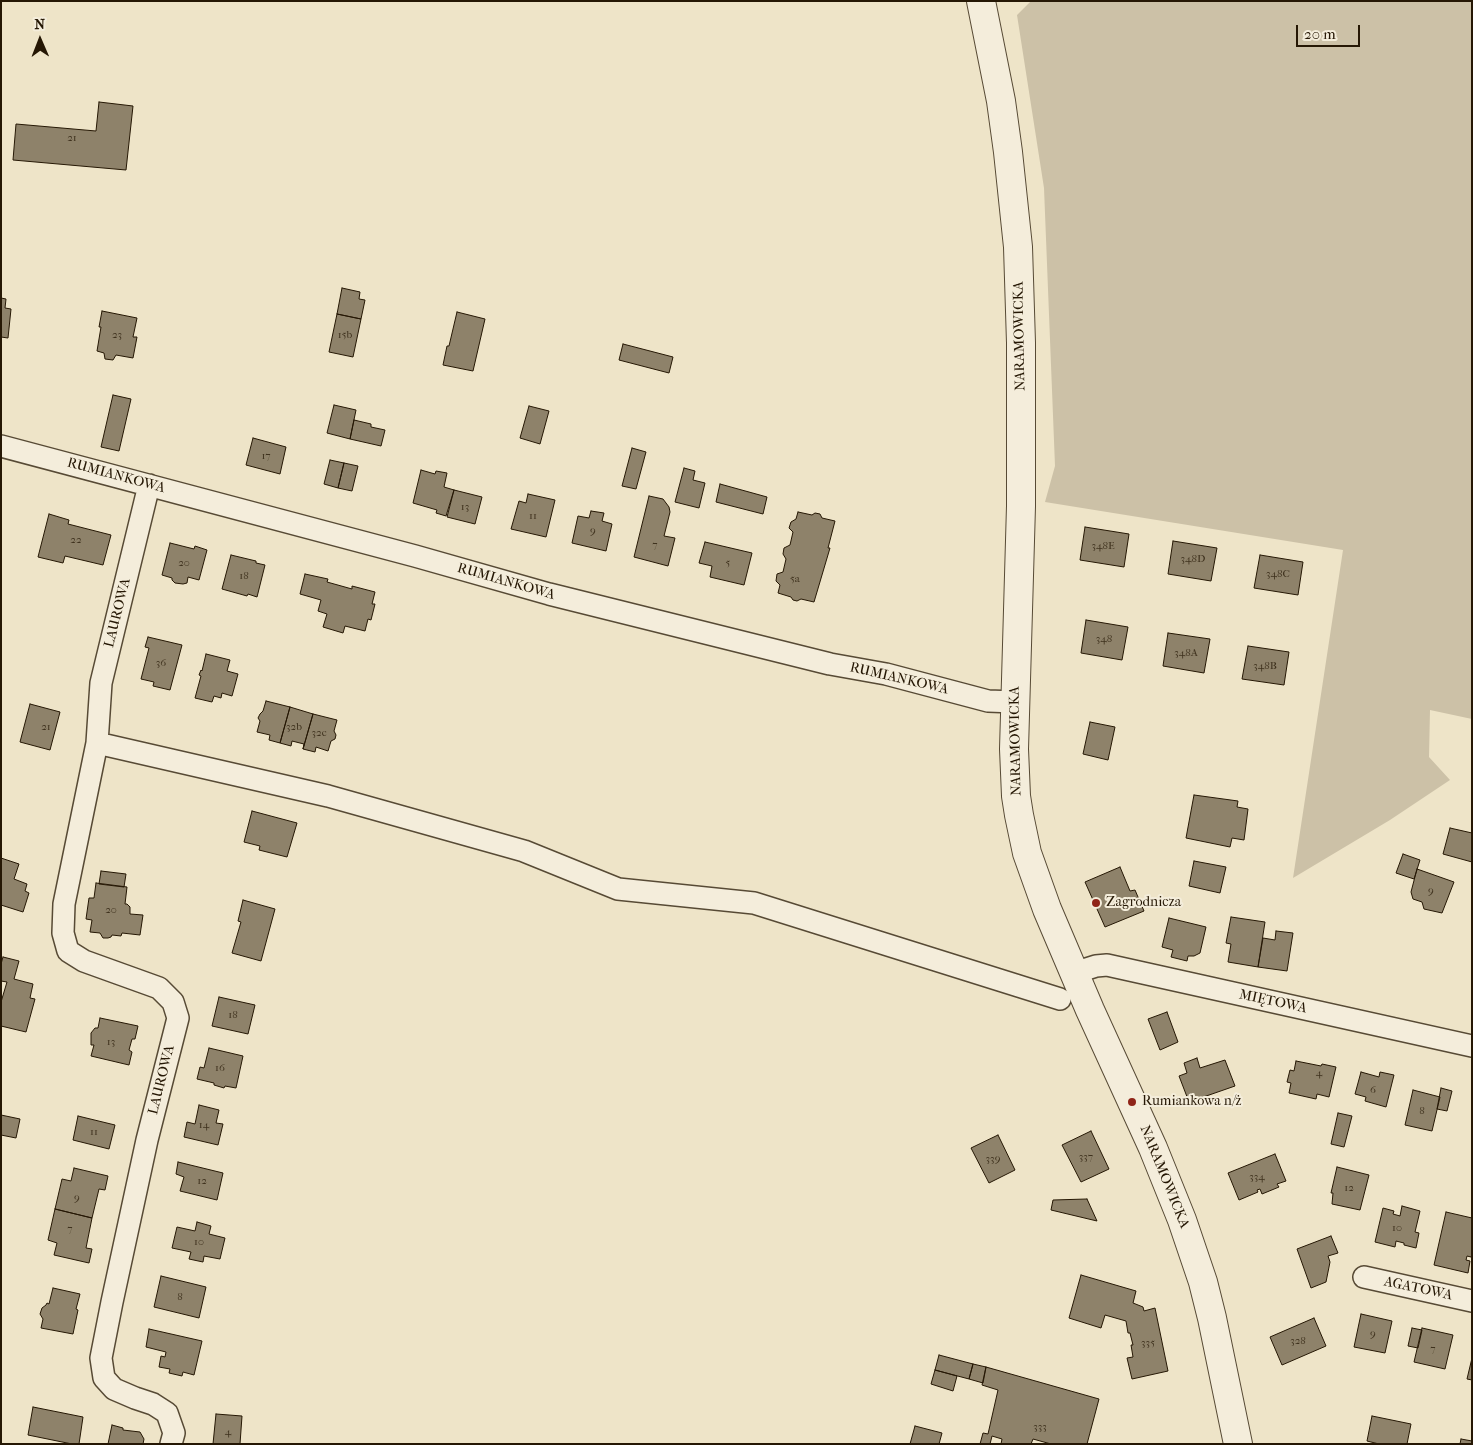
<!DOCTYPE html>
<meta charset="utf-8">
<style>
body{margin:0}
#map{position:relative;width:1473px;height:1445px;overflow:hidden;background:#eee4c8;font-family:"IM FELL French Canon",serif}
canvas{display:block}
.frame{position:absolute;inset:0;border:2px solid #251704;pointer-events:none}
.north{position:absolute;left:15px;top:15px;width:50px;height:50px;-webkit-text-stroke:4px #f4eddb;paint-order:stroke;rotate:359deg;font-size:14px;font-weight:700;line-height:20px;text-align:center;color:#251704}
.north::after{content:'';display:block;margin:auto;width:18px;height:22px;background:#251704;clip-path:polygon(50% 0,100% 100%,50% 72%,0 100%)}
.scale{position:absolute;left:1296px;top:25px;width:64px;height:22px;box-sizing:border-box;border:2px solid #251704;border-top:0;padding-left:6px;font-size:15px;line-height:18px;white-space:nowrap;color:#251704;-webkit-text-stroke:4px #f4eddb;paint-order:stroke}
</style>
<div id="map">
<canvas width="1473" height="1445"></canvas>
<div class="frame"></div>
<div class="north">N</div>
<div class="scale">20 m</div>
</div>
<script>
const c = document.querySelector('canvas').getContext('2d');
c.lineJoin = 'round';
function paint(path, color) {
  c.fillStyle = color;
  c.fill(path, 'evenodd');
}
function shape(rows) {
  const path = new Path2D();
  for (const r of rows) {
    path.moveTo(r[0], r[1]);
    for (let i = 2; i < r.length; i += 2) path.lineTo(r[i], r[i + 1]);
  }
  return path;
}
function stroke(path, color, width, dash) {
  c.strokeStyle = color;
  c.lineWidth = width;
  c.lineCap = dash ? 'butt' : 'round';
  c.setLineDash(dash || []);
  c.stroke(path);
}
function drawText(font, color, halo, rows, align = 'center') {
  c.font = font + ' "IM FELL French Canon",serif';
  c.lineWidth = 4;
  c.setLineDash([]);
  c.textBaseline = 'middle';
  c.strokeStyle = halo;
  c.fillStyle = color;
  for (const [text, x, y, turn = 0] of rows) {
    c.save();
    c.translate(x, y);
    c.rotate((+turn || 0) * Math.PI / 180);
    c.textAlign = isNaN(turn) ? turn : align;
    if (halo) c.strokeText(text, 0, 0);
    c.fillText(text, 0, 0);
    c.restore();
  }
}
paint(shape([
 [1031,1,1472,1,1472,719,1430,710,1429,757,1450,780,1390,820,1293,878,1343,550,1045,502,1055,466,1044,188,1017,15]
]), '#ccc1a7');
const building = shape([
 [99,102,133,106,126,170,13,160,16,124,96,131,99,102],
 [342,288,360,292,359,299,365,300,361,319,337,314,342,288],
 [1,298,6,299,5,308,11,309,8,338,1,337,1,298],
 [102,311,137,318,133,337,137,337,133,358,116,355,113,360,105,359,104,353,97,351,101,327,99,327,102,311],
 [457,312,485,319,473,371,443,365,447,346,449,346,457,312],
 [337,314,361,319,353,357,329,352,337,314],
 [623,344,673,357,669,373,619,360,623,344],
 [113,395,131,399,119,451,101,447,113,395],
 [334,405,356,410,350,439,327,433,334,405],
 [529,406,549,411,540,444,520,438,529,406],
 [354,420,371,424,371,427,385,430,381,446,350,439,354,420],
 [253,438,286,447,280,474,246,465,253,438],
 [632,448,646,452,636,489,622,486,632,448],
 [330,460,344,463,338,488,324,484,330,460],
 [344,463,358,466,352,491,338,488,344,463],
 [684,468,695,471,693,480,705,483,699,508,675,502,684,468],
 [421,470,435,474,436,471,447,473,444,487,454,490,446,516,436,513,437,510,413,503,421,470],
 [720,484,767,497,763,514,716,502,720,484],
 [454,490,482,497,475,524,447,517,454,490],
 [528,494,555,500,546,537,511,529,519,501,526,503,528,494],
 [649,496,663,499,669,507,670,512,664,536,675,538,668,566,634,557,649,496],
 [591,511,604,513,602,521,612,524,606,551,572,543,578,516,589,518,591,511],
 [798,512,812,515,815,513,820,514,822,518,835,521,828,548,830,548,814,602,801,599,797,601,793,600,791,597,778,593,780,585,776,581,777,574,783,572,786,559,783,554,784,548,790,545,793,532,789,528,791,522,796,519,798,512],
 [49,514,69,520,68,524,111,535,103,565,65,556,63,563,38,557,49,514],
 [1085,527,1129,534,1124,567,1080,560,1085,527],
 [1173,541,1217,548,1211,581,1168,574,1173,541],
 [705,542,752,553,744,585,710,577,712,566,699,563,705,542],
 [170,543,194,549,195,546,207,550,199,580,188,577,187,583,183,584,175,583,172,580,172,578,162,575,170,543],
 [231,555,256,561,256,563,265,565,257,597,248,594,247,596,222,589,231,555],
 [1260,555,1303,562,1298,595,1254,588,1260,555],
 [305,574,328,579,327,582,352,589,352,586,375,592,372,604,375,604,371,620,368,619,365,631,345,626,343,633,323,627,327,614,318,611,321,600,300,594,305,574],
 [1086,620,1128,627,1122,660,1081,653,1086,620],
 [1168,633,1210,639,1204,673,1163,666,1168,633],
 [148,637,182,645,170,690,153,686,154,682,141,679,149,648,145,647,148,637],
 [1248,646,1289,652,1284,685,1242,679,1248,646],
 [206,654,230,660,227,671,238,674,232,696,222,693,221,698,214,696,212,702,195,698,201,676,199,675,201,670,202,671,206,654],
 [266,701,290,707,280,743,269,740,270,735,257,732,260,721,258,718,260,714,263,711,266,701],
 [30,704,60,712,50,750,20,742,30,704],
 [290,707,313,714,303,749,304,744,292,741,291,746,280,743,290,707],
 [313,714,337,720,334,731,336,735,335,739,331,741,328,751,316,747,315,752,303,749,313,714],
 [1090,722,1115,727,1108,760,1083,754,1090,722],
 [1194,795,1238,801,1237,807,1248,809,1244,840,1232,838,1230,847,1186,838,1194,795],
 [252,811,297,823,287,857,259,850,260,846,244,842,252,811],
 [1450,828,1472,833,1472,862,1443,854,1450,828],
 [1403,854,1420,860,1414,879,1396,873,1403,854],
 [1,858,19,864,14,879,27,884,25,891,29,893,23,912,1,905,1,858],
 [1194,861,1226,867,1220,893,1189,886,1194,861],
 [1120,867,1130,891,1135,890,1144,911,1105,927,1085,882,1120,867],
 [1417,869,1454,882,1442,913,1424,909,1422,902,1413,899,1411,892,1417,869],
 [101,871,126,874,124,887,99,884,101,871],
 [96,883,127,887,125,904,127,904,130,907,130,914,143,915,140,935,122,933,121,936,112,935,111,937,108,938,103,938,100,933,90,932,92,920,86,919,89,898,94,898,96,883],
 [243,900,275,909,261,961,232,953,241,922,238,921,243,900],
 [1231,917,1265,922,1258,967,1228,962,1231,944,1226,943,1231,917],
 [1169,918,1206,927,1200,953,1194,956,1188,956,1187,961,1171,957,1173,950,1162,947,1169,918],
 [1276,931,1293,933,1287,971,1258,967,1263,938,1275,940,1276,931],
 [3,957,19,961,14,979,33,984,30,998,35,999,26,1032,1,1026,1,1002,7,982,1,981,1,964,3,957],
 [219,997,255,1005,248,1034,212,1026,219,997],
 [1167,1012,1178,1042,1160,1050,1148,1019,1167,1012],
 [100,1018,138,1026,135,1039,132,1039,129,1050,132,1052,129,1065,91,1056,94,1045,91,1045,91,1033,95,1028,98,1028,100,1018],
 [209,1048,243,1056,236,1088,225,1086,224,1088,214,1085,214,1083,197,1079,200,1067,204,1068,209,1048],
 [1197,1058,1200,1068,1225,1060,1235,1086,1189,1102,1179,1076,1187,1073,1184,1063,1197,1058],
 [1296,1061,1321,1066,1322,1064,1336,1067,1329,1097,1317,1094,1316,1099,1289,1093,1291,1083,1287,1082,1290,1070,1294,1071,1296,1061],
 [1361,1072,1379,1077,1380,1072,1394,1075,1386,1107,1365,1101,1366,1097,1355,1094,1361,1072],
 [1441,1088,1452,1091,1447,1111,1437,1109,1441,1088],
 [1413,1090,1440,1097,1432,1131,1405,1125,1413,1090],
 [199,1105,219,1110,216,1123,223,1124,218,1145,184,1137,187,1122,195,1124,199,1105],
 [1338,1113,1352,1116,1344,1147,1331,1144,1338,1113],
 [1,1115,20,1119,16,1138,1,1135,1,1115],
 [78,1116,115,1125,109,1149,73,1140,78,1116],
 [1091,1131,1109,1169,1081,1182,1062,1145,1091,1131],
 [998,1135,1015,1170,989,1183,971,1148,998,1135],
 [1275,1154,1286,1181,1277,1184,1279,1187,1262,1194,1260,1189,1257,1190,1258,1192,1239,1200,1228,1173,1275,1154],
 [178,1162,223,1173,217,1200,180,1191,184,1177,176,1174,178,1162],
 [1337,1167,1369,1175,1360,1210,1332,1204,1333,1193,1331,1193,1337,1167],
 [74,1168,108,1176,105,1190,99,1189,92,1218,55,1209,62,1179,71,1181,74,1168],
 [1087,1199,1097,1221,1051,1210,1053,1200,1087,1199],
 [1402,1206,1420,1211,1415,1232,1419,1233,1416,1248,1404,1245,1404,1243,1396,1241,1395,1247,1375,1242,1383,1208,1394,1211,1393,1214,1400,1216,1402,1206],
 [55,1209,92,1218,86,1248,92,1249,89,1263,54,1255,57,1243,48,1240,55,1209],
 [1446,1212,1472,1218,1472,1255,1471,1257,1467,1256,1466,1260,1470,1261,1468,1273,1434,1265,1446,1212],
 [197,1222,211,1226,209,1234,225,1238,220,1259,204,1256,203,1262,189,1259,191,1252,172,1248,177,1227,195,1231,197,1222],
 [1331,1236,1338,1253,1328,1256,1330,1262,1326,1282,1311,1288,1297,1249,1331,1236],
 [1081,1275,1136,1291,1133,1303,1143,1307,1144,1311,1155,1308,1168,1371,1132,1379,1127,1358,1133,1357,1131,1345,1133,1345,1130,1333,1128,1333,1126,1321,1105,1315,1101,1328,1069,1318,1081,1275],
 [161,1276,206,1287,199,1318,154,1307,161,1276],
 [53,1288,80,1294,76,1309,78,1310,73,1334,41,1328,43,1319,40,1314,42,1308,46,1305,47,1303,49,1304,53,1288],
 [1361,1314,1392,1321,1385,1353,1354,1347,1361,1314],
 [1314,1318,1326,1346,1282,1365,1270,1337,1314,1318],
 [1412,1328,1422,1330,1418,1348,1408,1346,1412,1328],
 [1422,1328,1453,1335,1445,1369,1414,1362,1422,1328],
 [149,1329,202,1341,194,1375,183,1372,182,1376,169,1373,170,1369,159,1367,161,1356,165,1357,166,1352,146,1347,149,1329],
 [939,1355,973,1364,969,1379,935,1370,939,1355],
 [1472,1358,1472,1380,1467,1379,1472,1358],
 [973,1364,986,1367,983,1383,969,1379,973,1364],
 [986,1367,1099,1399,1087,1444,1051,1444,1033,1439,1031,1444,1001,1444,1002,1439,992,1436,990,1444,980,1444,983,1433,988,1434,998,1390,982,1385,986,1367],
 [935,1370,957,1376,953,1391,931,1384,935,1370],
 [33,1407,83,1417,79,1444,72,1444,28,1435,33,1407],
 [216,1414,242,1416,240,1444,213,1444,216,1414],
 [1372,1416,1411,1424,1407,1444,1379,1444,1367,1441,1372,1416],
 [112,1425,123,1428,123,1430,140,1432,144,1439,143,1444,108,1444,112,1425],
 [915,1426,942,1433,939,1444,910,1444,915,1426],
 [1461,1439,1472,1441,1472,1444,1460,1444,1461,1439]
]);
paint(building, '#8e826a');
stroke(building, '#251704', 1);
const minor = shape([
 [1,446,415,556,549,594,830,664,886,674,988,701,1015,702],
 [149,485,101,683,97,743,328,796,524,851,618,889,754,903,1060,999],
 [97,743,64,904,63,933,68,951,84,961,159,988,173,1002,178,1018,147,1140,112,1302,101,1358,104,1378,114,1389,135,1398,153,1404,167,1413,174,1433,171,1444],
 [1074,973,1096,966,1107,965,1472,1046],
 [1364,1277,1472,1301]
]);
const tertiary = shape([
 [981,1,1001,101,1008,152,1018,247,1021,343,1021,506,1014,749,1016,796,1019,815,1027,853,1047,909,1090,1010,1153,1148,1182,1220,1203,1282,1212,1318,1238,1444]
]);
stroke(minor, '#574a35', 24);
stroke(tertiary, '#574a35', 30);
stroke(minor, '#f4eddb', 21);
stroke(tertiary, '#f4eddb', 28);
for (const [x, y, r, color] of [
 [1096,903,5,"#8f2418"],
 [1132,1102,5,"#8f2418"]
]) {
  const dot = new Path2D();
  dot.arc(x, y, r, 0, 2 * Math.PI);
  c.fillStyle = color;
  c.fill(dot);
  stroke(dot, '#f4eddb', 2);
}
drawText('11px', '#3f321e', null, [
 ["21",72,138],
 ["23",117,335],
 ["15b",345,335],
 ["17",266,456],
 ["13",465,507],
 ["11",533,516],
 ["9",593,531],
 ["22",76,540],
 ["7",655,545],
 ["348E",1103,546],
 ["348D",1193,559],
 ["20",184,563],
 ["5",728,563],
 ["348C",1278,574],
 ["18",244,576],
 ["5a",795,579],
 ["348",1104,639],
 ["348A",1186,653],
 ["36",161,663],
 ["348B",1265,666],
 ["21",46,727],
 ["32b",294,727],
 ["32c",319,733],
 ["9",1431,891],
 ["20",111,910],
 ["18",233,1015],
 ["13",111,1042],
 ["16",220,1068],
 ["4",1319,1073],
 ["6",1373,1090],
 ["8",1422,1111],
 ["14",204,1125],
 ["11",94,1132],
 ["337",1086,1157],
 ["339",993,1159],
 ["334",1257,1177],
 ["12",202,1181],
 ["12",1349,1188],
 ["9",77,1198],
 ["10",1397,1228],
 ["7",70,1229],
 ["10",199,1242],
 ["8",180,1297],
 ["9",1373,1334],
 ["328",1298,1341],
 ["335",1148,1343],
 ["7",1433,1349],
 ["333",1040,1427],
 ["4",228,1432]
]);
drawText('14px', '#251704', '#f4eddb', [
 ["NARAMOWICKA",1020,336,-91],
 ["RUMIANKOWA",116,476,15],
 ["RUMIANKOWA",506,582,16],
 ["LAUROWA",118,613,-76],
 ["RUMIANKOWA",899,679,13],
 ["NARAMOWICKA",1016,741,-91],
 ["MIĘTOWA",1273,1002,12],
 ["LAUROWA",162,1080,-76],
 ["NARAMOWICKA",1164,1177,68],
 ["AGATOWA",1418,1289,12]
]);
drawText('14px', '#251704', '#f4eddb', [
 ["Zagrodnicza",1106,903],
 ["Rumiankowa n/ż",1142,1102]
], 'left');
</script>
